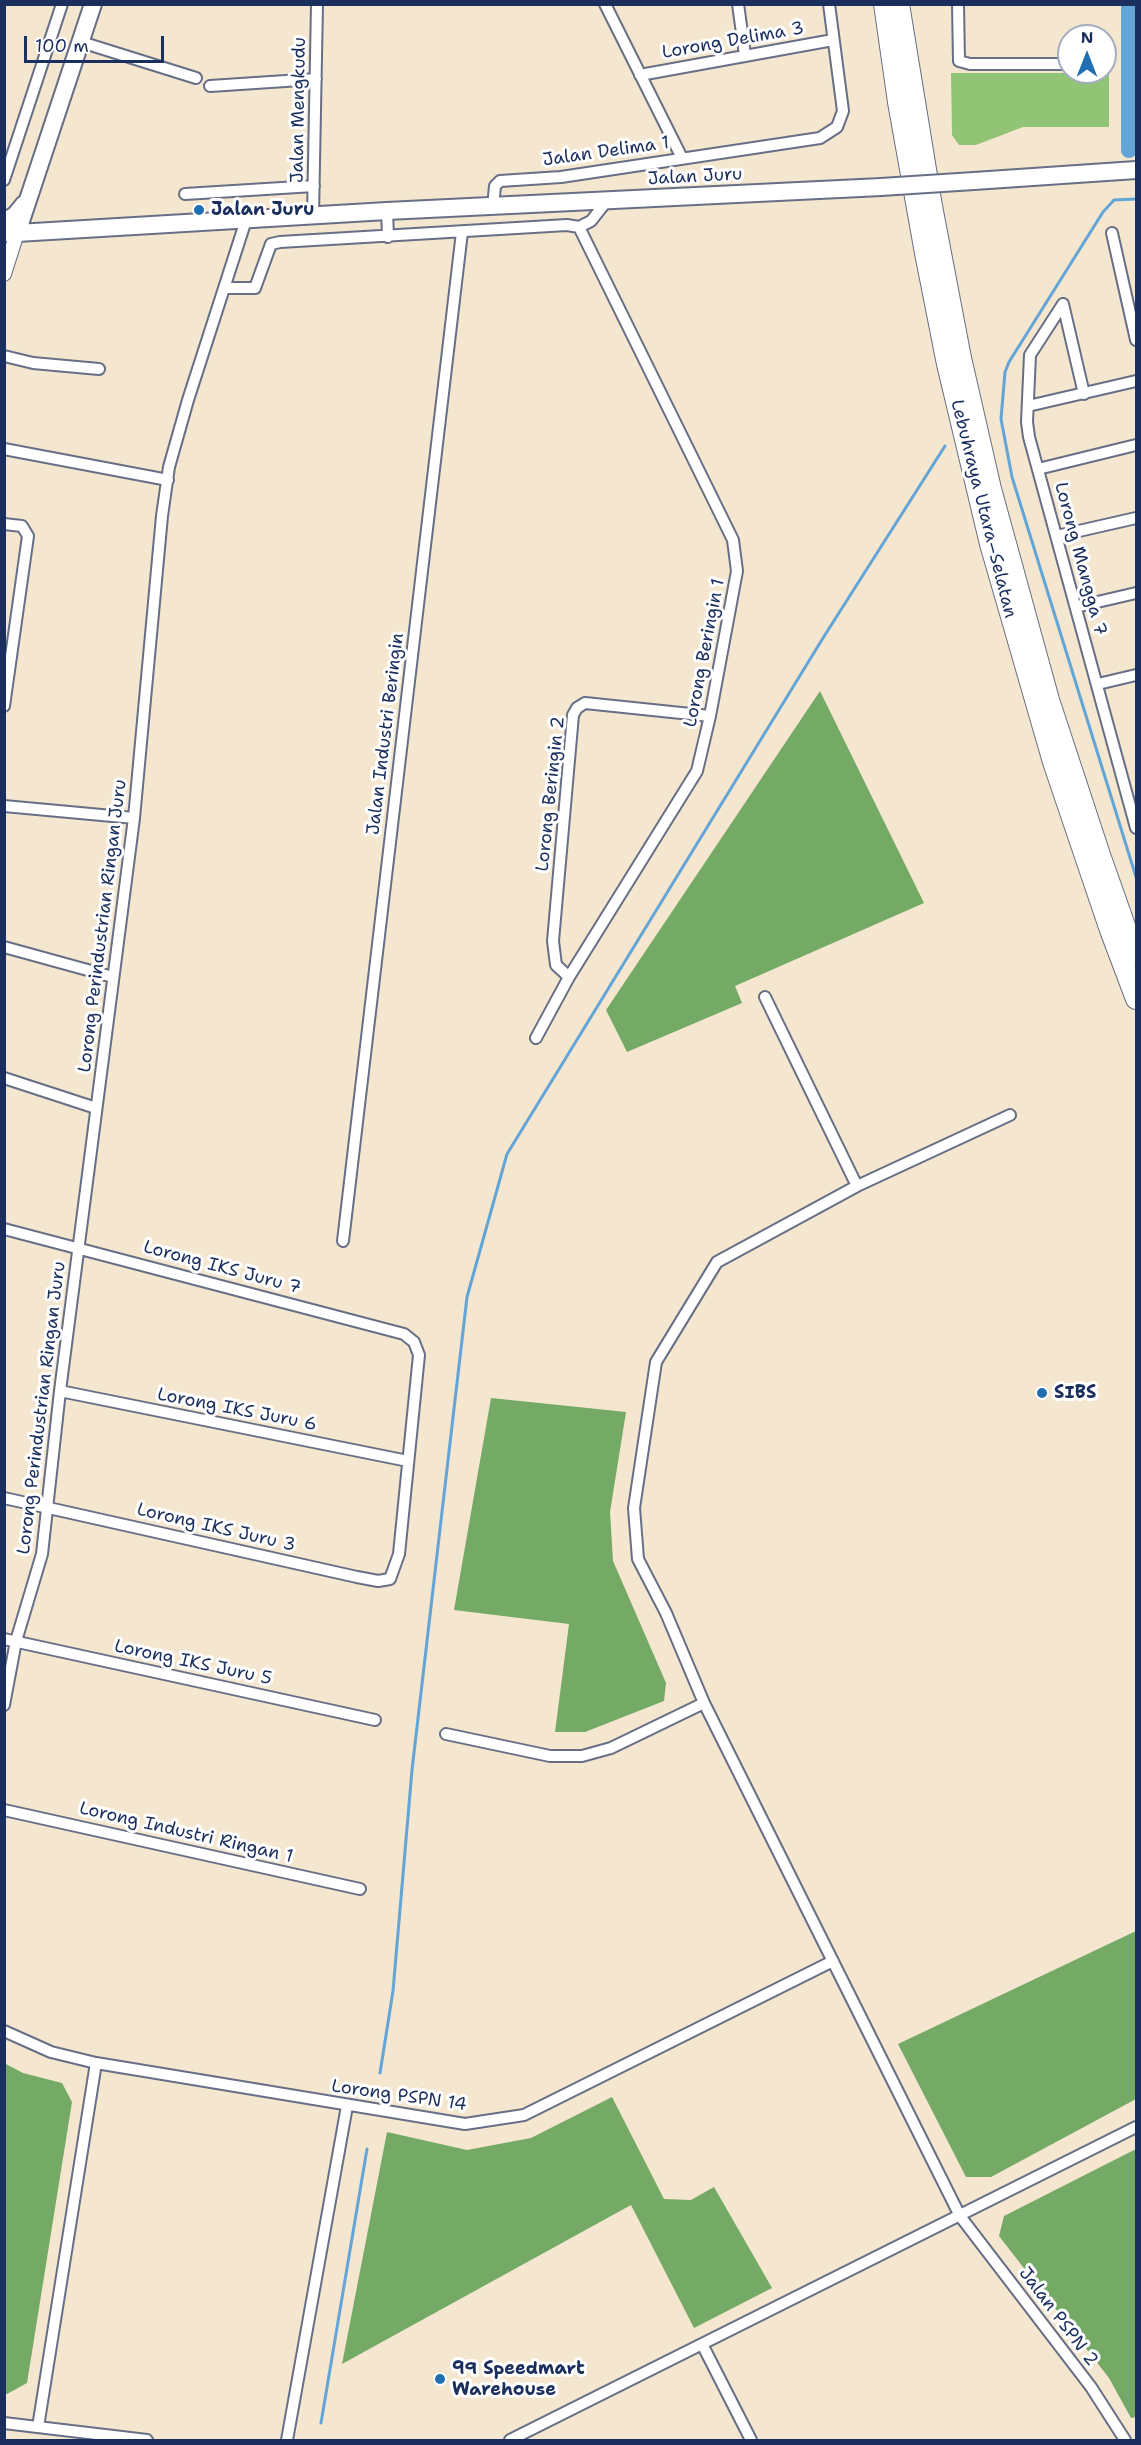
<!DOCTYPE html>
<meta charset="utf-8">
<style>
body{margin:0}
#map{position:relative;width:1141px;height:2445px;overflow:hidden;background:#f4e6cf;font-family:"Shantell Sans",sans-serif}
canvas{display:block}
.frame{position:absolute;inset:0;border:6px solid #1b2f5e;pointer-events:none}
.north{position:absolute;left:1057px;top:24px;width:60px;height:60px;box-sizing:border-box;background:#fff;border:2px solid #a4acbf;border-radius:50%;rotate:0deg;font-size:16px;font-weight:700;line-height:24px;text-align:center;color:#1b2f5e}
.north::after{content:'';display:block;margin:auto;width:21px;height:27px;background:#1f6fb2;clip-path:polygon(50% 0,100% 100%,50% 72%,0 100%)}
.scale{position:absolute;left:24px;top:36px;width:140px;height:27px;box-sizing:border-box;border:3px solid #1b2f5e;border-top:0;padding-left:8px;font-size:18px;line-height:21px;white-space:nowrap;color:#1b2f5e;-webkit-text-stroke:4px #fff;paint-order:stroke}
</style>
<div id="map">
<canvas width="1141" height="2445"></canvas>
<div class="frame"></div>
<div class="north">N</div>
<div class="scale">100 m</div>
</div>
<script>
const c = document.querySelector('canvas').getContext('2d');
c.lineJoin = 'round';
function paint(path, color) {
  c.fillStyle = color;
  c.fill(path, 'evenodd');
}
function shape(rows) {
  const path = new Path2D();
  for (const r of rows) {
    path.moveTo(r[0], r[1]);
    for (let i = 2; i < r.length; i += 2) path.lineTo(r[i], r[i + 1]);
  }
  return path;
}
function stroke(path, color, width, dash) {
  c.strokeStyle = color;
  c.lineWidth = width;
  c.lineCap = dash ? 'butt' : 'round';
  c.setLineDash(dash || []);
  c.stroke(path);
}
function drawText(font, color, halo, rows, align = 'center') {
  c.font = font + ' "Shantell Sans",sans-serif';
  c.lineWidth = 6;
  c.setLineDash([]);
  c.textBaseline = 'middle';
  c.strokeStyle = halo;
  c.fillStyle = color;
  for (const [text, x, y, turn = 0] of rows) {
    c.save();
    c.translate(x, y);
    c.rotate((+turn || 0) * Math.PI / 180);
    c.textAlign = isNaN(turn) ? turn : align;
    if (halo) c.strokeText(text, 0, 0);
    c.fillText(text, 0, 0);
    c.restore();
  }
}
paint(shape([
 [951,73,1109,73,1109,127,1023,127,976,145,959,145,952,135]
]), '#91c475');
paint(shape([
 [820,691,924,903,735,986,742,1003,627,1052,606,1010],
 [491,1398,626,1412,610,1512,613,1561,666,1683,664,1701,585,1732,555,1732,569,1624,454,1610],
 [1136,1931,1136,2099,991,2177,966,2177,898,2044],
 [4,2063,23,2073,62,2083,72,2102,27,2383,7,2394,4,2394],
 [612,2097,664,2199,691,2200,714,2187,772,2288,694,2328,631,2205,342,2364,387,2132,467,2150,531,2138],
 [1136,2149,1136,2417,1131,2418,1109,2378,999,2236,1004,2216]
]), '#74aa66');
stroke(shape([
 [1136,199,1114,200,1103,212,1009,362,1005,372,1001,419,1012,477,1136,877],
 [380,2073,393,1991,412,1770,467,1297,507,1154,823,638,945,446],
 [321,2423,367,2149]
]), '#63a5d7', 3);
stroke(shape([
 [1129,4,1129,150]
]), '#63a5d7', 16);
const minor = shape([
 [605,4,682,158],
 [738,4,745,55],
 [958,4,959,61,970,64,1069,64],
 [81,42,196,78],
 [640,75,833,40],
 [210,86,316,79],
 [4,180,62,4],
 [185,194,314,186],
 [493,207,495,186,500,181,561,177,820,138,837,127,843,111,829,4],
 [387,211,388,237],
 [313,216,317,4],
 [579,227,591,221,606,202],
 [1112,233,1136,340],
 [224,288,255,288,271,244,280,242,567,225,579,227],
 [1063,304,1030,355,1027,422,1029,437,1136,828],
 [1063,304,1084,394],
 [4,356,33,363,99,369],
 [1028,406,1136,381],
 [4,449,168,480],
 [1038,469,1136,445],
 [4,524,22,526,28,536,4,706],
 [1057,536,1136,518],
 [1076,607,1136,593],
 [1098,684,1136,675],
 [4,806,134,818],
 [4,947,113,977],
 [569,977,556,965,553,941,573,715,577,708,585,703,710,716],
 [765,997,857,1186],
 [536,1038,569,977,697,771,710,716,737,571,733,540,579,227],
 [4,1078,96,1108],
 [1010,1115,857,1186,717,1262,656,1362,634,1508,638,1559,666,1613,704,1703,960,2216,1091,2387,1125,2440],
 [4,1229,404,1334,414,1342,419,1355,399,1554,390,1579,378,1581,357,1577,4,1498],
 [343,1241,462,232],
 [60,1391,408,1461],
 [4,1639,375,1720],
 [4,1705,16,1641,42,1554,60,1391,134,818,162,516,169,467,188,400,246,220],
 [446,1734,550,1756,582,1756,611,1748,704,1703],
 [4,1810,360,1889],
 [4,2031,51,2052,96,2063,465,2124,524,2115,833,1961],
 [702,2344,751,2440],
 [4,2423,147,2440],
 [38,2427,96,2063],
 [287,2440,347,2106],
 [510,2440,1136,2127]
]);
const tertiary = shape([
 [4,234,17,233,4,274]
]);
const primary = shape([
 [93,4,17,233,387,211,881,187],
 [974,181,1136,170],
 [4,222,15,215,24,204]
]);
const motorway = shape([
 [884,4,898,102,925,253,947,364,990,544,1053,762,1110,930,1136,999],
 [899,4,932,206,961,358,991,489,1049,700,1100,855,1136,957]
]);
stroke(minor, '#676f86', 14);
stroke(tertiary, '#676f86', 16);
stroke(primary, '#676f86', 20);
stroke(motorway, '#676f86', 22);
stroke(minor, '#fff', 10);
stroke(tertiary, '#fff', 14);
stroke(primary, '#fff', 16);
stroke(motorway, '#fff', 20);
const primaryBridge = shape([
 [881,187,974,181]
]);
stroke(primaryBridge, '#676f86', 20, []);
stroke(primaryBridge, '#fff', 16);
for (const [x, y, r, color] of [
 [199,210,6,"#1f6fb2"],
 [1042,1393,6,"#1f6fb2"],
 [440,2379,6,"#1f6fb2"]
]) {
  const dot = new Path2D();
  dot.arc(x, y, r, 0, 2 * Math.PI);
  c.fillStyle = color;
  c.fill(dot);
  stroke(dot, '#fff', 2);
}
drawText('18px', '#1b2f5e', '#fff', [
 ["Lorong Delima 3",733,41,-10],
 ["Jalan Mengkudu",299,110,-89],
 ["Jalan Delima 1",606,152,-8],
 ["Jalan Juru",695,177,-3],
 ["Lebuhraya Utara–Selatan",983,509,76],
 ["Lorong Mangga 7",1080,559,75],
 ["Lorong Beringin 1",705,653,-79],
 ["Jalan Industri Beringin",386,734,-83],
 ["Lorong Beringin 2",551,794,-84],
 ["Lorong Perindustrian Ringan Juru",103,926,-83],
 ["Lorong IKS Juru 7",222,1268,15],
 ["Lorong Perindustrian Ringan Juru",42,1408,-83],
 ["Lorong IKS Juru 6",237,1410,11],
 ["Lorong IKS Juru 3",216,1528,13],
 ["Lorong IKS Juru 5",193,1663,12],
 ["Lorong Industri Ringan 1",186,1833,13],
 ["Lorong PSPN 14",399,2096,8],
 ["Jalan PSPN 2",1058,2317,53]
]);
drawText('bold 18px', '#1b2f5e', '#fff', [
 ["Jalan Juru",211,210],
 ["SIBS",1054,1393],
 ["99 Speedmart",452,2369],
 ["Warehouse",452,2390]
], 'left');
</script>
